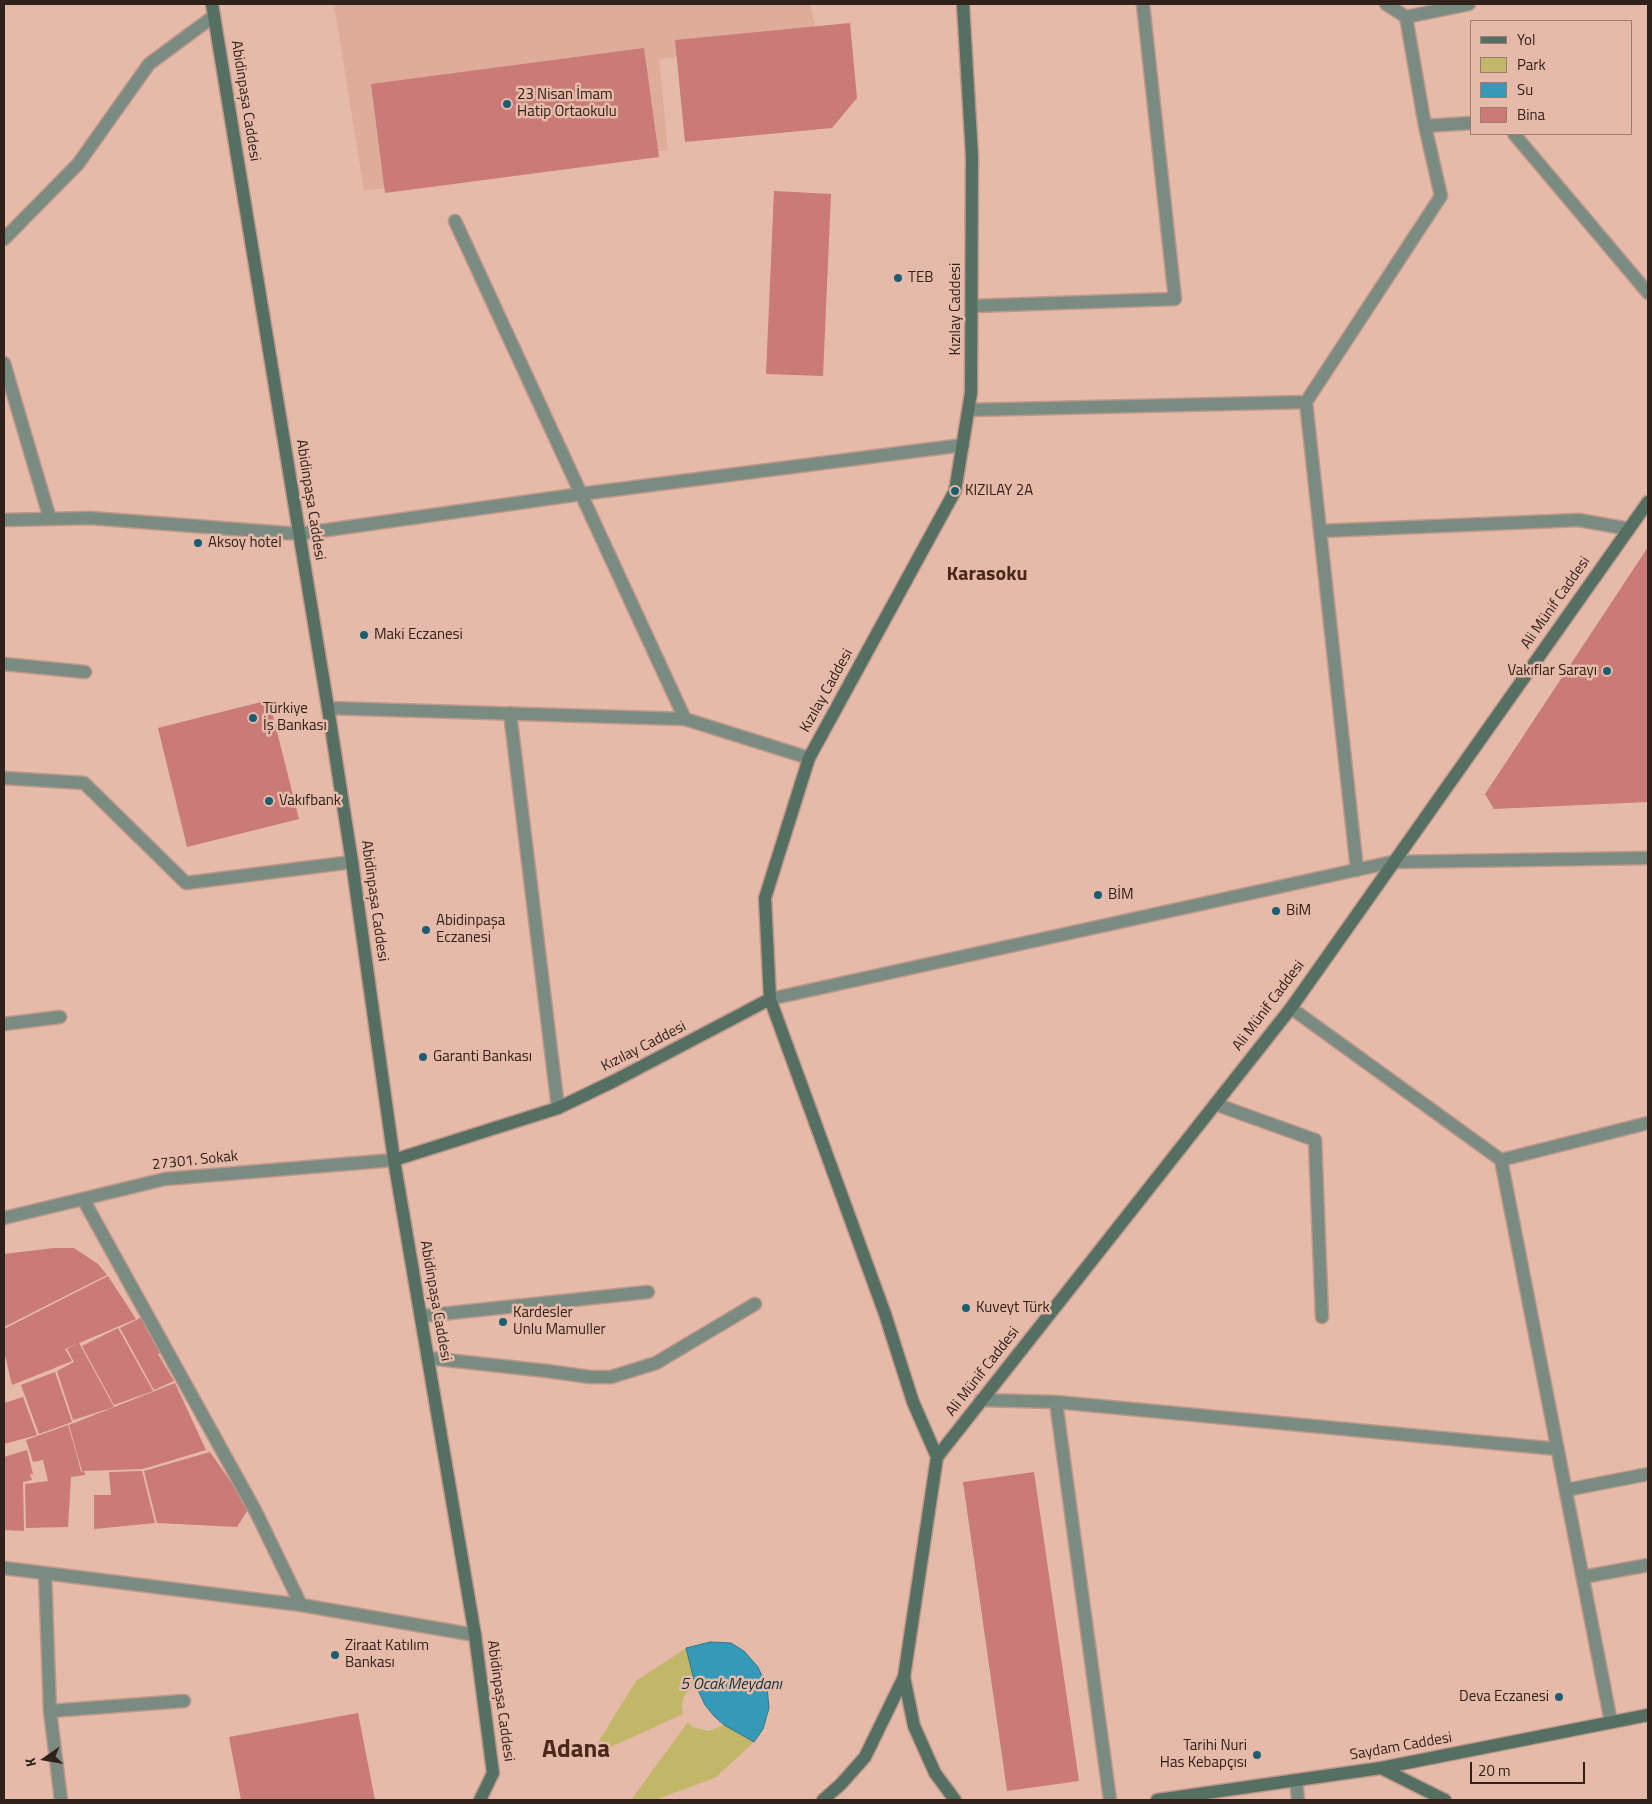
<!DOCTYPE html>
<meta charset="utf-8">
<style>
body{margin:0}
#map{position:relative;width:1652px;height:1804px;overflow:hidden;background:#e6baa9;font-family:"Titillium Web",sans-serif}
canvas{display:block}
.frame{position:absolute;inset:0;border:5px solid #31211b;pointer-events:none}
.legend{position:absolute;left:1470px;top:20px;width:162px;height:115px;box-sizing:border-box;background:#e6baa9;border:1px solid #9e7d70;margin:0;padding:6px 9px;list-style:none;font-size:15px;color:#31211b}
.legend li{display:flex;align-items:center;gap:10px;height:25px}
.legend b{width:25px;border:1px solid #9e7d70}
.north{position:absolute;left:20px;top:1734px;width:50px;height:50px;-webkit-text-stroke:4px #e6baa9;paint-order:stroke;rotate:257deg;font-size:14px;font-weight:700;line-height:20px;text-align:center;color:#31211b}
.north::after{content:'';display:block;margin:auto;width:18px;height:22px;background:#31211b;clip-path:polygon(50% 0,100% 100%,50% 72%,0 100%)}
.scale{position:absolute;left:1470px;top:1762px;width:115px;height:22px;box-sizing:border-box;border:2px solid #31211b;border-top:0;padding-left:6px;font-size:15px;line-height:18px;white-space:nowrap;color:#31211b;-webkit-text-stroke:4px #e6baa9;paint-order:stroke}
</style>
<div id="map">
<canvas width="1652" height="1804"></canvas>
<div class="frame"></div>
<ul class="legend">
<li><b style="height:6px;background:#557062"></b>Yol</li>
<li><b style="height:14px;background:#c2b769"></b>Park</li>
<li><b style="height:14px;background:#349ab8"></b>Su</li>
<li><b style="height:14px;background:#ca7a77"></b>Bina</li>
</ul>
<div class="north">K</div>
<div class="scale">20 m</div>
</div>
<script>
const c = document.querySelector('canvas').getContext('2d');
c.lineJoin = 'round';
function paint(path, color) {
  c.fillStyle = color;
  c.fill(path, 'evenodd');
}
function shape(rows) {
  const path = new Path2D();
  for (const r of rows) {
    path.moveTo(r[0], r[1]);
    for (let i = 2; i < r.length; i += 2) path.lineTo(r[i], r[i + 1]);
  }
  return path;
}
function stroke(path, color, width, dash) {
  c.strokeStyle = color;
  c.lineWidth = width;
  c.lineCap = dash ? 'butt' : 'round';
  c.setLineDash(dash || []);
  c.stroke(path);
}
function drawText(font, color, halo, rows, align = 'center') {
  c.font = font + ' "Titillium Web",sans-serif';
  c.lineWidth = 5;
  c.setLineDash([]);
  c.textBaseline = 'middle';
  c.strokeStyle = halo;
  c.fillStyle = color;
  for (const [text, x, y, turn = 0] of rows) {
    c.save();
    c.translate(x, y);
    c.rotate((+turn || 0) * Math.PI / 180);
    c.textAlign = isNaN(turn) ? turn : align;
    if (halo) c.strokeText(text, 0, 0);
    c.fillText(text, 0, 0);
    c.restore();
  }
}
paint(shape([
 [334,4,810,4,819,43,659,59,668,150,364,191]
]), '#dfac99');
paint(shape([
 [686,1648,695,1684,688,1691,683,1698,682,1706,683,1714,589,1757,636,1681],
 [688,1722,693,1727,709,1731,724,1725,754,1742,715,1778,655,1800,631,1800]
]), '#c2b769');
const water = shape([
 [710,1642,731,1643,744,1651,758,1667,767,1687,769,1708,763,1729,754,1742,724,1725,714,1716,705,1705,695,1684,686,1648,710,1642]
]);
paint(water, '#349ab8');
stroke(water, '#337689', 1);
paint(shape([
 [850,23,857,98,832,128,685,142,675,40],
 [644,48,659,157,385,193,371,84],
 [774,191,831,194,823,376,766,374],
 [1648,547,1648,802,1494,809,1485,794],
 [269,700,299,819,187,847,158,728],
 [54,1248,74,1248,98,1264,107,1275,4,1327,4,1254],
 [108,1276,136,1319,65,1349,72,1361,12,1385,4,1351,4,1329],
 [142,1317,164,1352,158,1354,174,1381,154,1390,120,1328],
 [118,1328,153,1391,114,1405,82,1346],
 [79,1343,114,1407,73,1420,57,1371,74,1362,67,1349],
 [55,1372,72,1422,39,1434,21,1385],
 [175,1383,206,1450,143,1469,82,1471,69,1425],
 [23,1397,37,1435,4,1444,4,1403],
 [68,1425,76,1452,81,1472,84,1471,85,1475,71,1477,68,1527,26,1528,25,1484,48,1481,43,1460,53,1458,33,1462,26,1440],
 [27,1450,33,1474,30,1474,32,1480,23,1482,24,1531,4,1530,4,1457],
 [210,1452,249,1508,237,1527,157,1523,144,1471],
 [142,1471,155,1523,94,1529,94,1495,111,1495,109,1472],
 [1034,1472,1079,1781,1007,1791,963,1482],
 [358,1713,375,1800,241,1800,229,1737]
]), '#ca7a77');
const street = shape([
 [1406,17,1469,4],
 [1425,126,1471,123],
 [1514,134,1648,293],
 [455,221,685,719],
 [4,239,78,164,149,64,214,16],
 [972,306,1175,299,1143,4],
 [4,363,50,519],
 [969,410,1306,402],
 [4,520,90,518,299,534,581,494,963,445],
 [1321,531,1579,520,1629,529],
 [4,664,85,672],
 [328,708,685,719,809,758],
 [510,713,558,1108],
 [4,778,84,783,186,883,352,862],
 [1357,870,1306,402,1441,196,1425,126,1406,17,1386,4],
 [770,999,1392,862,1648,858],
 [1291,1008,1501,1160,1611,1722],
 [4,1024,60,1017],
 [1215,1104,1315,1140,1322,1317],
 [1501,1160,1648,1123],
 [83,1199,256,1512,301,1605],
 [4,1218,165,1179,394,1160],
 [422,1316,648,1292],
 [428,1358,547,1371,590,1377,611,1377,656,1363,755,1304],
 [981,1400,1056,1402,1558,1449],
 [1056,1402,1110,1800],
 [1566,1490,1648,1474],
 [4,1568,301,1605,475,1635],
 [45,1573,50,1711,61,1800],
 [1583,1577,1648,1565],
 [50,1711,184,1701],
 [1296,1780,1298,1800]
]);
const secondary = shape([
 [212,4,328,708,352,862,394,1160,475,1635,493,1773,480,1800],
 [394,1160,558,1108,614,1081,770,999],
 [937,1457,913,1402,885,1314,770,999,765,898,809,758,955,491,971,393,972,156,963,4],
 [904,1677,914,1726,935,1773,955,1800],
 [1381,1768,1445,1800],
 [823,1800,841,1784,865,1757,904,1677,937,1457,1291,1008,1648,502],
 [1157,1800,1381,1768,1648,1715]
]);
stroke(street, '#be988a', 15);
stroke(secondary, '#be988a', 15);
stroke(street, '#7a8c82', 12);
stroke(secondary, '#557062', 12);
for (const [x, y, r, color] of [
 [507,104,5,"#1b5e72"],
 [898,278,5,"#1b5e72"],
 [955,491,5,"#1b5e72"],
 [198,543,5,"#1b5e72"],
 [364,635,5,"#1b5e72"],
 [1607,671,5,"#1b5e72"],
 [253,718,5,"#1b5e72"],
 [269,801,5,"#1b5e72"],
 [1098,895,5,"#1b5e72"],
 [1276,911,5,"#1b5e72"],
 [426,930,5,"#1b5e72"],
 [423,1057,5,"#1b5e72"],
 [966,1308,5,"#1b5e72"],
 [503,1322,5,"#1b5e72"],
 [335,1655,5,"#1b5e72"],
 [1559,1697,5,"#1b5e72"],
 [1257,1755,5,"#1b5e72"]
]) {
  const dot = new Path2D();
  dot.arc(x, y, r, 0, 2 * Math.PI);
  c.fillStyle = color;
  c.fill(dot);
  stroke(dot, '#e6baa9', 2);
}
drawText('15px', '#31211b', '#e6baa9', [
 ["23 Nisan İmam",517,95],
 ["Hatip Ortaokulu",517,112],
 ["TEB",908,278],
 ["KIZILAY 2A",965,491],
 ["Aksoy hotel",208,543],
 ["Maki Eczanesi",374,635],
 ["Vakıflar Sarayı",1597,671,"right"],
 ["Türkiye",263,709],
 ["İş Bankası",263,726],
 ["Vakıfbank",279,801],
 ["BİM",1108,895],
 ["BiM",1286,911],
 ["Abidinpaşa",436,921],
 ["Eczanesi",436,938],
 ["Garanti Bankası",433,1057],
 ["Kuveyt Türk",976,1308],
 ["Kardesler",513,1313],
 ["Unlu Mamuller",513,1330],
 ["Ziraat Katılım",345,1646],
 ["Bankası",345,1663],
 ["Deva Eczanesi",1549,1697,"right"],
 ["Tarihi Nuri",1247,1746,"right"],
 ["Has Kebapçısı",1247,1763,"right"]
], 'left');
drawText('15px', '#31211b', '#e6baa9', [
 ["Abidinpaşa Caddesi",245,101,81],
 ["Kızılay Caddesi",956,309,-90],
 ["Abidinpaşa Caddesi",310,500,81],
 ["Ali Münif Caddesi",1556,603,-55],
 ["Kızılay Caddesi",827,691,-61],
 ["Abidinpaşa Caddesi",374,901,82],
 ["Ali Münif Caddesi",1269,1006,-53],
 ["Kızılay Caddesi",644,1047,-27],
 ["27301. Sokak",195,1161,-6],
 ["Abidinpaşa Caddesi",435,1301,80],
 ["Ali Münif Caddesi",983,1372,-52],
 ["Abidinpaşa Caddesi",500,1701,82],
 ["Saydam Caddesi",1401,1747,-10]
]);
drawText('italic 16px', '#053441', '#e6baa9', [
 ["5 Ocak Meydanı",731,1685]
]);
drawText('bold 20px', '#4a281b', '#e6baa9', [
 ["Karasoku",987,575]
]);
drawText('bold 25px', '#4a281b', '#e6baa9', [
 ["Adana",576,1751]
]);
</script>
